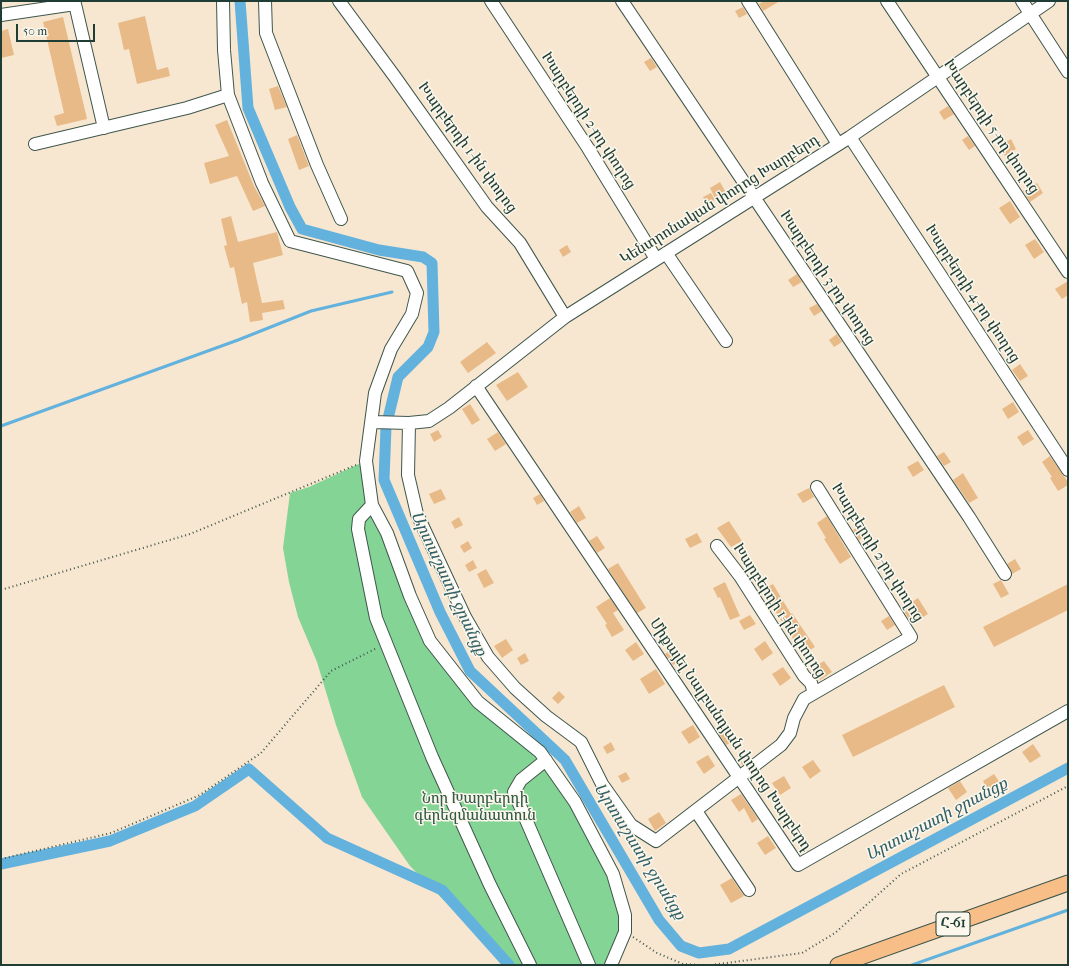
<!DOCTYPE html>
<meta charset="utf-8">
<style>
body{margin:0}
#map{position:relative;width:1069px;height:966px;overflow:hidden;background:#f7e7d1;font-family:"IM FELL French Canon",serif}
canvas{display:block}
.frame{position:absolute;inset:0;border:2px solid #1f3d34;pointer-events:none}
.scale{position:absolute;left:16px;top:24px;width:79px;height:18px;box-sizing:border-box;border:2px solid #1f3d34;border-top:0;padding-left:5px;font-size:12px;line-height:14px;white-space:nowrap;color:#1f3d34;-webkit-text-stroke:3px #fbf7ec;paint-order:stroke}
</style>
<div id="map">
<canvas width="1069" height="966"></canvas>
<div class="frame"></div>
<div class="scale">50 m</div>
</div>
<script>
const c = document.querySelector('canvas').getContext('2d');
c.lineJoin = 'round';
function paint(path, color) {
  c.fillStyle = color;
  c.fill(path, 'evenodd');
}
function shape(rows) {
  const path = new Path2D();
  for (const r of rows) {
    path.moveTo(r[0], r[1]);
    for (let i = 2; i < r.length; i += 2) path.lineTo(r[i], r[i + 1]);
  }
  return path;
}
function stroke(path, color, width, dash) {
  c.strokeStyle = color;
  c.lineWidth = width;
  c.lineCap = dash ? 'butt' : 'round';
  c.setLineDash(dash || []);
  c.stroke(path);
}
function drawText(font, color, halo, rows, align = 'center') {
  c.font = font + ' "IM FELL French Canon","Noto Serif Armenian",serif';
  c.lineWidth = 3;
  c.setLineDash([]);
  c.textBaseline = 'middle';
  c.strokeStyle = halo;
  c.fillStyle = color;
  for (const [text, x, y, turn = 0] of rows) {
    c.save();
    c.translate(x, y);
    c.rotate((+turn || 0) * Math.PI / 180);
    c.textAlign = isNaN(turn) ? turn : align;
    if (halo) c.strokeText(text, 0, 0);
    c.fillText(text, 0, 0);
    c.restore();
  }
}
paint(shape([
 [361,463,420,623,473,701,540,749,597,850,624,924,608,963,604,965,508,965,410,866,362,797,336,725,317,662,298,617,289,582,283,548,290,493,309,487]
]), '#84d495');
stroke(shape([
 [1,426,238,340,311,311,392,292],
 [912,965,1068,910]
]), '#63b2dd', 3);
stroke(shape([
 [240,1,248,108,290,207,302,229,379,250,423,257,432,263,434,332,428,347,398,377,386,427,384,480,440,612,470,671,565,760,659,920,681,946,699,953,729,949,1068,768],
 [1,864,110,841,195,806,249,769,327,838,442,890,509,965]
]), '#63b2dd', 11);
paint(shape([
 [764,1,780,1,763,11,759,4],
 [743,7,747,14,739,18,735,11],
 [145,16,157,70,168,67,170,76,137,84,129,49,124,50,118,23],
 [63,17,87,119,57,126,54,116,64,113,43,22],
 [8,29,14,55,1,58,1,31],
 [651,58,657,67,650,71,644,62],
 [278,86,287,107,275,110,269,89],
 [948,106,954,114,944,120,939,112],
 [227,120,254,186,265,206,253,211,237,176,210,184,204,163,229,156,215,125],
 [297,135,309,166,299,170,288,139],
 [968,136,975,146,969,150,962,140],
 [1011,139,1016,149,1005,156,999,146],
 [720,182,725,191,715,198,710,188],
 [1037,183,1043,193,1030,202,1023,191],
 [711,193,715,200,707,204,703,197],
 [1010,201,1020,217,1010,224,999,208],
 [231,216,238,242,277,232,283,255,253,263,262,303,283,300,285,309,262,313,263,320,250,322,247,302,242,304,234,267,230,268,224,246,227,245,221,219],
 [1035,239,1044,252,1034,259,1025,245],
 [567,245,571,252,563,257,559,250],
 [797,274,802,282,793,287,788,280],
 [1068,281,1068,295,1062,299,1055,289],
 [817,304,822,311,814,316,809,308],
 [837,334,842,342,834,347,829,340],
 [487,342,496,353,468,373,460,362],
 [1020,364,1028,376,1020,381,1012,370],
 [518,372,528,387,507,401,496,385],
 [1013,402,1019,412,1008,419,1002,409],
 [470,404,480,420,472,425,462,409],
 [438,430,442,437,434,442,430,434],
 [1028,430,1034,439,1023,446,1017,437],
 [498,432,506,444,495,451,487,439],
 [944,452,951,462,944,466,937,456],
 [1050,456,1068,482,1068,485,1058,491,1050,478,1052,477,1042,462],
 [918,461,924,470,913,477,907,467],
 [963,473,978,498,969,503,953,480],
 [809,488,814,497,803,503,797,494],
 [441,489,446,499,434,504,429,494],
 [540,494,544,501,537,505,533,498],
 [579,506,586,518,577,523,570,512],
 [827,516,851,557,840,564,824,539,826,538,817,523],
 [459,517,463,525,455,529,451,522],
 [729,521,742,541,731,547,717,528],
 [859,526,865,536,859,540,853,530],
 [697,533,702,542,690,548,685,539],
 [597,536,605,548,597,553,589,541],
 [468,541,472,548,464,553,460,546],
 [1015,559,1021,569,1012,574,1007,564],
 [473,560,477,568,469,572,465,565],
 [618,563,646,608,637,613,608,569],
 [486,569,494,583,484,588,477,574],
 [1001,580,1009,594,1001,598,993,584],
 [725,582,740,616,730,620,720,597,718,598,713,588],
 [773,584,791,614,792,613,815,647,803,654,761,590],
 [1068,584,1068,610,994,647,983,627],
 [610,598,618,610,613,613,624,630,612,637,605,625,607,624,596,607],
 [918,598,928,614,912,624,902,608],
 [750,615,756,624,744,630,739,621],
 [889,616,895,625,887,630,881,621],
 [506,639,513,650,502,658,494,646],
 [765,641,773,653,762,661,754,649],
 [636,642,644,654,633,661,625,650],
 [673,649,680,661,673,665,665,654],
 [525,653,529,661,521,665,517,658],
 [824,661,832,672,820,680,812,668],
 [783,667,791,678,780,686,772,674],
 [656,669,665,684,649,694,640,679],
 [944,685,955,707,853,757,842,735],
 [559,691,565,697,558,704,552,698],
 [693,725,700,737,689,744,681,732],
 [726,729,734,741,726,745,719,734],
 [611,742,615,750,607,754,603,747],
 [1033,744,1041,756,1030,763,1022,752],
 [708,755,715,766,704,774,696,762],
 [747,755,750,759,742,765,739,759],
 [813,760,821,771,810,779,802,767],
 [626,772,630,779,622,783,618,776],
 [994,774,1002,786,990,793,983,781],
 [784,776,791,788,780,795,772,783],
 [960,781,967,792,956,800,948,788],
 [741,794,758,819,752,823,744,808,739,812,731,800],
 [659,812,666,823,655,831,648,819],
 [768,836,776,848,765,855,757,843],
 [732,878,744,896,731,903,720,885]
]), '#e8ba87');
const minor = shape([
 [223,1,224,50,228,95,262,183,290,241,407,271,417,293,412,314,391,349,375,393,366,461,372,505,387,533,410,596,430,641,478,702,540,752,575,802,613,874,625,915,625,932,611,965],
 [265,1,266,33,317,165,341,219],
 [339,1,395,77,487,207,520,243,565,317],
 [491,1,588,148,656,259],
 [622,1,969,517,1005,574],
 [748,1,838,144],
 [887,1,1068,272],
 [1022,1,1068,72],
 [1,15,75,4,104,128],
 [850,137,1068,470],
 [35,144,187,108,228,95],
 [666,253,726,341],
 [476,386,798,865,1068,711],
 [372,422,409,423,429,421,449,408,565,317,850,137,1049,1],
 [409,423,408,475,417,514,465,617,488,657,515,688,546,716,581,742,602,784,631,825,656,841,781,745,790,733,794,718,804,699,911,637,817,487],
 [372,505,359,519,358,529,376,618,432,757,490,885,530,965],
 [717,546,740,576,804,676,811,683,814,693],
 [546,760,521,780,514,792,589,965],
 [696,811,749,890]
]);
const major = shape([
 [838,965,1068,883]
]);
stroke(minor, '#3f564c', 14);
stroke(major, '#3f564c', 17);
stroke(shape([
 [1,590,190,534,356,465],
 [1,859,111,833,200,795,261,753,331,671,377,648],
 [633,937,657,953,683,964,701,965],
 [711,965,802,953,835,933,901,874,1068,786]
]), '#3f564c', 2, [1, 3]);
stroke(minor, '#fff', 12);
stroke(major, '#f7be87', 15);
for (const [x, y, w] of [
 [953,924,34]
]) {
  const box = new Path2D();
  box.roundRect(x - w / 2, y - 12, w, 24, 3);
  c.fillStyle = '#fbf7ec';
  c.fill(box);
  stroke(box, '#1f3d34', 1);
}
drawText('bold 14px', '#1f3d34', null, [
 ["Հ-61",953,924]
]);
drawText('15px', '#1f3d34', '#fbf7ec', [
 ["Խարբերդի 2-րդ փողոց",588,121,57],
 ["Խարբերդի 5-րդ փողոց",991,127,56],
 ["Խարբերդի 1-ին փողոց",467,148,54],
 ["Կենտրոնական փողոց Խարբերդ",720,200,-32],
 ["Խարբերդի 3-րդ փողոց",827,278,56],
 ["Խարբերդի 4-րդ փողոց",972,294,57],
 ["Խարբերդի 2-րդ փողոց",877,553,58],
 ["Խարբերդի 1-ին փողոց",779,611,57],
 ["Միքայել Նալբանդյան փողոց Խարբերդ",730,735,56]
]);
drawText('15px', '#335b47', '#fbf7ec', [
 ["Նոր Խարբերդի",475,799],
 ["գերեզմանատուն",475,816]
]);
drawText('italic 16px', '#336067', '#fbf7ec', [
 ["Արտաշատի ջրանցք",448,584,65],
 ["Արտաշատի ջրանցք",937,820,-28],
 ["Արտաշատի ջրանցք",639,852,58]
]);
</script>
